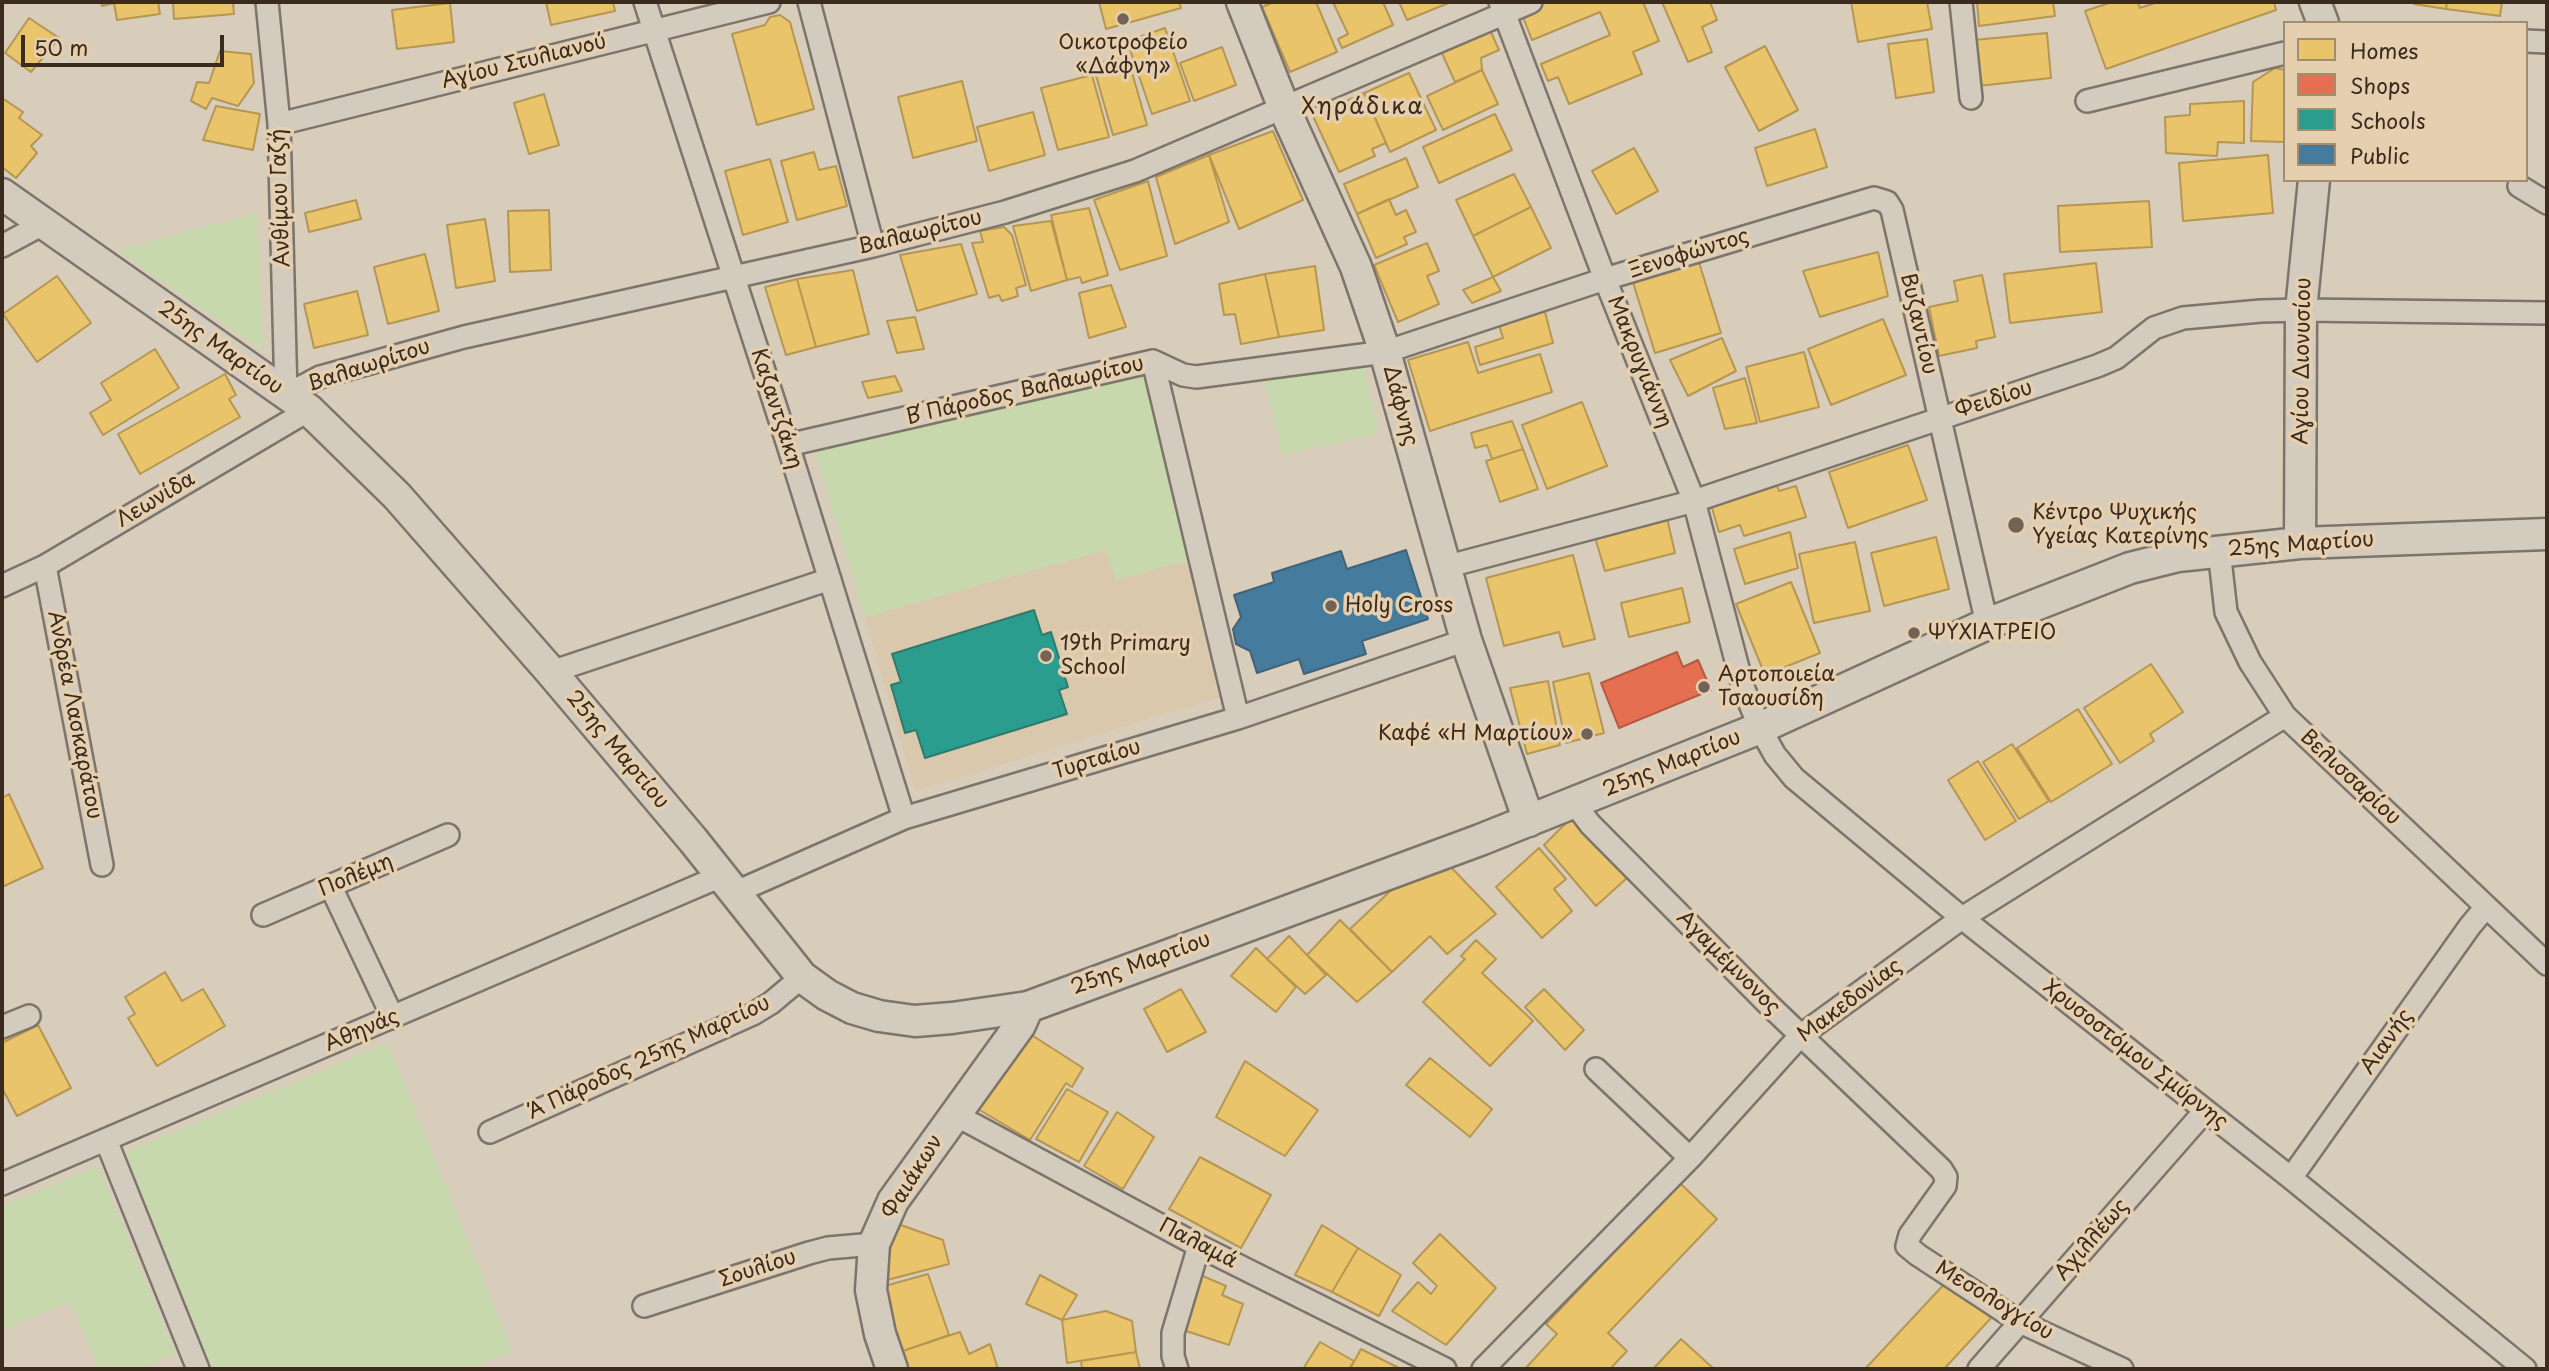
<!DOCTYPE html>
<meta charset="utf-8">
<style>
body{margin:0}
#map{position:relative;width:2549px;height:1371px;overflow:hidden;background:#d8ccbb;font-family:"Playpen Sans",sans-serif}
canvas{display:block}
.frame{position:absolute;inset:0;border:4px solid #3b2a1e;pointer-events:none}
.legend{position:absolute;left:2283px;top:21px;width:245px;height:161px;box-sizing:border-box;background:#e5cfae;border:2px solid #a18d74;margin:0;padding:9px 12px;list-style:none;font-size:21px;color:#3b2a1e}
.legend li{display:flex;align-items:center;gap:14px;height:35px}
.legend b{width:35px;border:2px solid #a18d74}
.scale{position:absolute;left:21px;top:35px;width:203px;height:32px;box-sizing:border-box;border:4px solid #3b2a1e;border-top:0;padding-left:9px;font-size:21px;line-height:24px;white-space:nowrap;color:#3b2a1e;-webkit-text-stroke:5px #e5cfae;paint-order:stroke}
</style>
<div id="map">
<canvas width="2549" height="1371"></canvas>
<div class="frame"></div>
<ul class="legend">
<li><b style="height:19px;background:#e9c46a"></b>Homes</li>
<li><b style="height:19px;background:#e76f51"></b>Shops</li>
<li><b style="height:19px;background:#2a9d8f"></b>Schools</li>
<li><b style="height:19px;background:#457b9d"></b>Public</li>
</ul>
<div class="scale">50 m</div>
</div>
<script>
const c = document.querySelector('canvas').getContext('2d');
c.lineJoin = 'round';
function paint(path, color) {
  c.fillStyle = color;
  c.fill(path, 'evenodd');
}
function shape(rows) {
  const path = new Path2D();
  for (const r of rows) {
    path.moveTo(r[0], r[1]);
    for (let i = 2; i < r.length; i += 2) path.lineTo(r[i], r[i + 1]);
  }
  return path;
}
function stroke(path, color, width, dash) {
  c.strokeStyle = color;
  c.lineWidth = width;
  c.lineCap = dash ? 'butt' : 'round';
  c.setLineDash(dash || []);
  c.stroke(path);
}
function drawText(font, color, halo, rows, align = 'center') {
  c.font = font + ' "Playpen Sans",sans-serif';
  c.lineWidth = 7;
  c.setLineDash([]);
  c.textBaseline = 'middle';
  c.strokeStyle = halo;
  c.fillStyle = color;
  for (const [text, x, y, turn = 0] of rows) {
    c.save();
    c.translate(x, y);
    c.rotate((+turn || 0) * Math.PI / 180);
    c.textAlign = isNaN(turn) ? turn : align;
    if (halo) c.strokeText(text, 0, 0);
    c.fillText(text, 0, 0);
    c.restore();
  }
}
paint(shape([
 [1107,550,1116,580,1190,560,1226,695,915,791,865,617]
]), '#dac8ad');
paint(shape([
 [257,213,263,351,117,250],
 [1361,360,1379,433,1283,455,1263,375],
 [1143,371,1190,560,1116,580,1106,550,865,617,814,448],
 [388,1043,512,1351,468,1369,213,1369,126,1152],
 [98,1166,175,1354,139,1369,99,1369,71,1302,2,1330,2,1206]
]), '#c6d8ac');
const homes = shape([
 [101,2,158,2,160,14,117,20,114,3,102,6,101,2],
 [173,2,233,2,234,14,174,19,173,2],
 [546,2,613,2,615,11,551,25,546,2],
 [1099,2,1179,2,1181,8,1106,29,1099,2],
 [1274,2,1316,2,1337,52,1290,72,1262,7,1274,2],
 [1333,2,1383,2,1393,25,1342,48,1338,39,1348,34,1333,2],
 [1399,2,1451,2,1407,20,1399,2],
 [1546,2,1643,2,1659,41,1633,52,1642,74,1569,104,1558,77,1548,81,1541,64,1610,35,1600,12,1532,40,1521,12,1546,2],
 [1662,2,1710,2,1717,20,1702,27,1712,52,1688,62,1662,2],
 [1851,2,1927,2,1932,29,1858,42,1851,2],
 [1977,2,2053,2,2055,16,1979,26,1977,2],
 [2112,2,2138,2,2140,8,2158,2,2274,2,2276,10,2106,69,2085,11,2112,2],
 [2414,2,2447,2,2446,9,2414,4,2414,2],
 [2447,2,2502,2,2500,16,2446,9,2447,2],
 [450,3,454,42,397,49,392,10,450,3],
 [780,15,790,22,814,109,757,125,732,34,765,25,770,17,780,15],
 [29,18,59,38,31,72,5,53,29,18],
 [1165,28,1190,101,1152,114,1127,41,1165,28],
 [1490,30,1499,50,1481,58,1482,70,1455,82,1441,51,1490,30],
 [2047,33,2051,78,1978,86,1974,40,2047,33],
 [1927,39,1934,92,1896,98,1888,44,1927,39],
 [1765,46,1798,110,1759,131,1725,67,1765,46],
 [1222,47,1236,85,1194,101,1180,63,1222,47],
 [220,51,251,54,254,83,238,106,212,98,206,109,191,101,197,82,209,83,220,51],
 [1127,55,1147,125,1113,135,1093,65,1127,55],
 [2275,68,2285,70,2285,142,2251,141,2253,82,2275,68],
 [1482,70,1498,104,1443,130,1427,96,1482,70],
 [1409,73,1436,130,1390,152,1364,93,1409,73],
 [1092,75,1109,137,1058,150,1041,88,1092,75],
 [962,81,977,141,913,158,898,97,962,81],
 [1364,93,1386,143,1372,149,1375,156,1339,172,1313,116,1364,93],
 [544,94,559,145,529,154,514,103,544,94],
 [2,98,23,112,19,118,42,135,31,146,37,153,16,178,2,167,2,98],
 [2244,101,2244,143,2218,142,2217,156,2166,153,2165,117,2190,115,2190,104,2244,101],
 [216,106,260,114,253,150,203,140,216,106],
 [1033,112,1045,155,989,171,977,127,1033,112],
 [1495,114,1512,150,1439,183,1423,147,1495,114],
 [1815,129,1827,167,1767,186,1755,148,1815,129],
 [1273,131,1303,200,1239,229,1209,155,1273,131],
 [1634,148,1658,191,1616,214,1592,171,1634,148],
 [814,152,819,170,836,166,847,206,797,220,781,161,814,152],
 [1209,155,1229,222,1175,244,1156,177,1209,155],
 [2268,155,2273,213,2183,221,2179,163,2268,155],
 [1406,158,1418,187,1357,214,1344,184,1406,158],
 [770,159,788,222,743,235,725,171,770,159],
 [1514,174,1531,207,1473,236,1456,200,1514,174],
 [1148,181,1167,256,1120,270,1094,200,1148,181],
 [1389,199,1396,215,1406,210,1416,232,1404,237,1407,244,1376,258,1357,214,1389,199],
 [356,200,361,219,309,232,305,213,356,200],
 [2149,201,2152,247,2060,252,2058,206,2149,201],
 [1531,207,1551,248,1493,277,1473,236,1531,207],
 [1089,208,1108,275,1082,283,1080,277,1067,280,1051,215,1089,208],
 [549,210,551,270,510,272,508,211,549,210],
 [485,219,495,281,456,288,447,225,485,219],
 [1051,221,1067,280,1031,291,1013,226,1051,221],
 [1004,227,1012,235,1026,285,1016,288,1018,296,1002,301,999,295,989,298,972,243,983,242,980,231,1004,227],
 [1427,243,1439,271,1427,276,1439,304,1398,322,1374,265,1427,243],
 [961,244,977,294,917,311,900,255,961,244],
 [1878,252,1888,296,1820,317,1803,271,1878,252],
 [425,254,439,311,388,324,374,267,425,254],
 [1697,256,1721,333,1655,353,1631,276,1697,256],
 [2096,263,2102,312,2010,323,2004,274,2096,263],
 [1315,266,1324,330,1279,337,1265,274,1315,266],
 [853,270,869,334,816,347,797,279,853,270],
 [1265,274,1279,337,1241,344,1235,314,1224,315,1219,284,1265,274],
 [1982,275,1995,337,1976,341,1977,348,1939,356,1929,307,1958,301,1954,281,1982,275],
 [57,276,91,323,37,362,3,314,57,276],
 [1493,277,1501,291,1472,303,1463,290,1493,277],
 [797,279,816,347,786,355,765,287,797,279],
 [1111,285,1126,327,1089,338,1079,293,1111,285],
 [357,291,368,335,314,348,304,304,357,291],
 [1544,308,1553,343,1480,365,1475,347,1503,338,1497,319,1544,308],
 [915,317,924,349,897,353,887,321,915,317],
 [1883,319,1906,375,1831,405,1808,349,1883,319],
 [1722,338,1736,371,1688,396,1670,360,1722,338],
 [1468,342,1478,373,1540,354,1552,392,1430,431,1408,360,1468,342],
 [155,349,179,388,103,435,90,413,111,400,101,383,155,349],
 [1804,352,1819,407,1760,422,1746,367,1804,352],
 [225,374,236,395,229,399,240,417,140,474,118,434,225,374],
 [895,376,902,391,868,398,862,382,895,376],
 [1745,378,1757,423,1725,429,1713,388,1745,378],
 [1582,402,1607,466,1547,489,1522,425,1582,402],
 [1512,421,1523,449,1492,459,1487,445,1475,448,1471,433,1512,421],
 [1908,445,1927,500,1848,528,1829,472,1908,445],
 [1523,449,1538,489,1500,502,1486,461,1523,449],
 [1775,480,1779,491,1796,486,1806,517,1744,536,1740,525,1719,532,1710,501,1775,480],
 [1667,518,1675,553,1605,571,1594,534,1667,518],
 [1790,532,1798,568,1745,584,1734,549,1790,532],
 [1936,537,1949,589,1884,606,1871,553,1936,537],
 [1855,542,1870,611,1814,623,1799,554,1855,542],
 [1573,555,1595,639,1563,647,1559,632,1504,646,1486,578,1573,555],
 [1791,582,1820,653,1765,675,1736,604,1791,582],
 [1682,588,1690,622,1629,637,1621,603,1682,588],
 [2151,664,2183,712,2150,734,2154,741,2120,763,2084,708,2151,664],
 [1589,673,1604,733,1566,743,1553,682,1589,673],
 [1548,681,1560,745,1527,754,1510,688,1548,681],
 [2078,709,2112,764,2051,802,2017,748,2078,709],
 [2012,744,2049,801,2019,819,1983,762,2012,744],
 [1978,761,2016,821,1985,840,1948,780,1978,761],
 [9,794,43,868,2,887,2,798,9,794],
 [1571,818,1628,877,1596,906,1544,845,1571,818],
 [1539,848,1566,879,1554,889,1572,911,1542,938,1496,887,1539,848],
 [1446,862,1496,914,1447,954,1430,936,1392,972,1350,929,1403,879,1446,862],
 [1340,920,1392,972,1357,1002,1307,955,1340,920],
 [1289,936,1326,975,1305,994,1267,959,1289,936],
 [1476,940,1496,959,1482,973,1533,1021,1490,1066,1423,1002,1465,959,1461,956,1476,940],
 [1256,948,1296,987,1276,1012,1231,976,1256,948],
 [165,972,182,1001,203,989,225,1026,157,1066,128,1018,135,1014,125,997,165,972],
 [1181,989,1206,1032,1167,1052,1144,1009,1181,989],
 [1544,989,1584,1030,1565,1050,1525,1007,1544,989],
 [38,1025,71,1088,17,1116,2,1088,2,1043,38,1025],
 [1030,1034,1083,1068,1072,1087,1066,1083,1030,1140,978,1109,1030,1034],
 [1430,1058,1492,1109,1470,1137,1406,1085,1430,1058],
 [1245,1061,1318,1110,1285,1156,1216,1117,1245,1061],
 [1067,1089,1108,1112,1079,1162,1036,1139,1067,1089],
 [1117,1112,1154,1137,1123,1189,1084,1166,1117,1112],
 [1200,1157,1271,1195,1241,1248,1169,1209,1200,1157],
 [1680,1183,1717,1219,1608,1333,1627,1351,1610,1369,1525,1369,1557,1334,1546,1324,1680,1183],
 [898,1224,943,1240,949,1264,887,1280,885,1247,898,1224],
 [1322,1225,1358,1248,1332,1292,1295,1275,1322,1225],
 [1440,1234,1496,1288,1446,1345,1392,1311,1418,1282,1431,1294,1437,1286,1413,1263,1440,1234],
 [1358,1248,1401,1275,1379,1316,1332,1292,1358,1248],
 [1196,1273,1226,1286,1222,1295,1243,1304,1229,1345,1180,1329,1196,1273],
 [928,1274,949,1335,900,1352,881,1287,928,1274],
 [1040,1275,1077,1295,1062,1320,1026,1304,1040,1275],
 [1949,1279,1991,1318,1944,1369,1865,1369,1949,1279],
 [1106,1311,1132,1321,1136,1352,1067,1363,1062,1320,1106,1311],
 [960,1332,969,1354,990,1344,998,1369,906,1369,900,1352,960,1332],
 [1681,1339,1714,1369,1653,1369,1681,1339],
 [1320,1342,1354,1361,1349,1369,1303,1369,1320,1342],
 [1361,1349,1401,1369,1350,1369,1361,1349],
 [1136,1352,1140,1369,1082,1369,1081,1361,1136,1352]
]);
paint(homes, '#e9c46a');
stroke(homes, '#b59653', 2);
const shops = shape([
 [1677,652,1683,667,1698,660,1711,690,1619,728,1601,683,1677,652]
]);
paint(shops, '#e76f51');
stroke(shops, '#b35a42', 2);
const schools = shape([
 [1034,610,1042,635,1051,632,1068,687,1059,690,1067,714,925,758,916,730,905,733,891,685,901,682,892,654,1034,610]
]);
paint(schools, '#2a9d8f');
stroke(schools, '#2f7a6d', 2);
const public = shape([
 [1406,550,1428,619,1362,641,1366,654,1304,674,1299,659,1257,673,1250,651,1236,644,1233,629,1241,617,1234,595,1274,582,1272,573,1341,551,1347,569,1406,550]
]);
paint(public, '#457b9d');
stroke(public, '#426377', 2);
const street = shape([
 [267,2,279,124,286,395,320,377,464,337,873,246,1005,212,1135,171,1531,2],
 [645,2,788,445,904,818],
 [809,2,873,246],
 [1500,2,1605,279,1694,501,1743,687,1760,728,1775,755,1794,778,1962,918,2291,1178,2525,1369],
 [1961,2,1971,98],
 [2526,41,2547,42],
 [2087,101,2285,53],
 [279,124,769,2],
 [2519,186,2547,203],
 [2,246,43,224],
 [1153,361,1238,718],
 [788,445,1153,361,1183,375,1196,377,1385,352,1605,279,1874,198,1887,202,1892,210,1987,624],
 [2219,550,2226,612,2250,662,2285,716,2547,964],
 [45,566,102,865],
 [1445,567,1694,501,2097,366,2116,358,2154,328,2183,318,2261,311,2301,310,2547,313],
 [2,586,45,566,309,410],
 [551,672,830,579],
 [1575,804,1590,824,1769,1005,1941,1169,1946,1177,1945,1186,1910,1235,1907,1246,1918,1255,2020,1322,2122,1369],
 [331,887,393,1018],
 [734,893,904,818,1238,718,1466,640],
 [263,915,448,835],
 [2,1027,29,1016],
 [1596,1069,1690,1158],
 [954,1114,1199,1246,1445,1369],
 [490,1132,753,1014,771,1003,802,977],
 [106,1140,198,1369],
 [2291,1178,2470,926,2486,907],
 [2,1184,721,876],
 [644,1306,809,1253,828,1248,874,1244],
 [1177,1369,1173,1356,1173,1333,1199,1246],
 [1483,1369,1690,1158,1800,1036,1962,918,2285,716],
 [1979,1369,2205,1111]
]);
const secondary = shape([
 [1242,2,1284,108,1356,267,1385,352,1466,640,1529,821],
 [2315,2,2323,23],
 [2,194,309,410,397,496,551,672,693,840,802,977,827,995,852,1008,879,1016,915,1021,952,1018,1028,1007,1480,840,1760,728,1987,624,2130,568,2178,556,2300,543,2547,534],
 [2300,543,2301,310,2314,180],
 [892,1369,880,1334,871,1290,874,1244,893,1201,1020,1025,1028,1007]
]);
stroke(street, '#7d746a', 26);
stroke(secondary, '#7d746a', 35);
stroke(street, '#d4cbbf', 21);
stroke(secondary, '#d4cbbf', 30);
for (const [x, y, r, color] of [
 [1123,19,7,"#726355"],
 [2016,525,9,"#726355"],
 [1331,606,7,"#726355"],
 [1914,633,7,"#726355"],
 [1046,656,7,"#726355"],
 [1704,687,7,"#726355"],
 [1587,734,7,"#726355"]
]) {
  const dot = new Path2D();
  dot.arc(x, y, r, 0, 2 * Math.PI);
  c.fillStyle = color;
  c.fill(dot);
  stroke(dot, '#e5cfae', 2.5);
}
drawText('21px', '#3b2a1e', '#e5cfae', [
 ["Οικοτροφείο",1123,43,"center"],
 ["«Δάφνη»",1123,67,"center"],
 ["Κέντρο Ψυχικής",2032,513],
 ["Υγείας Κατερίνης",2032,537],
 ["Holy Cross",1345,606],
 ["ΨΥΧΙΑΤΡΕΙΟ",1928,633],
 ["19th Primary",1060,644],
 ["School",1060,668],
 ["Αρτοποιεία",1718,675],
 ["Τσαουσίδη",1718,699],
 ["Καφέ «Η Μαρτίου»",1573,734,"right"]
], 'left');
drawText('21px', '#3b2a1e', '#e5cfae', [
 ["Αγίου Στυλιανού",524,62,-14],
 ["Ανθίμου Γαζή",281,198,-92],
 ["Βαλαωρίτου",920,233,-14],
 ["Ξενοφώντος",1689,254,-17],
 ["Βυζαντίου",1918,324,77],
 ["25ης Μαρτίου",220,348,35],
 ["Αγίου Διονυσίου",2303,361,-89],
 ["Μακρυγιάννη",1639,362,68],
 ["Βαλαωρίτου",369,366,-18],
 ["Β΄ Πάροδος Βαλαωρίτου",1025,391,-13],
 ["Φειδίου",1994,400,-18],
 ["Δάφνης",1400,406,75],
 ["Καζαντζάκη",776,409,72],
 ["Λεωνίδα",156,500,-31],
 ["25ης Μαρτίου",2301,545,-4],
 ["Ανδρέα Λασκαράτου",74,715,79],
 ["25ης Μαρτίου",617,750,50],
 ["Τυρταίου",1097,760,-17],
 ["25ης Μαρτίου",1672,764,-22],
 ["Βελισσαρίου",2350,778,43],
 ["Πολέμη",356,876,-23],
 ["Αγαμέμνονος",1728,963,45],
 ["25ης Μαρτίου",1141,964,-20],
 ["Μακεδονίας",1850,1001,-37],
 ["Αθηνάς",362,1031,-23],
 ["Αιανής",2387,1042,-55],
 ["Χρυσοστόμου Σμύρνης",2135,1055,38],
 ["Α΄ Πάροδος 25ης Μαρτίου",649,1058,-25],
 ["Φαιάκων",913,1177,-58],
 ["Αχιλλέως",2092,1240,-49],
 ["Παλαμά",1198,1244,27],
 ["Σουλίου",758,1269,-18],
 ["Μεσολογγίου",1994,1301,31]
]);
c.letterSpacing = '2px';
drawText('23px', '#3b2a1e', '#e5cfae', [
 ["Χηράδικα",1363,108]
]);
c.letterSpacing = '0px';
</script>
